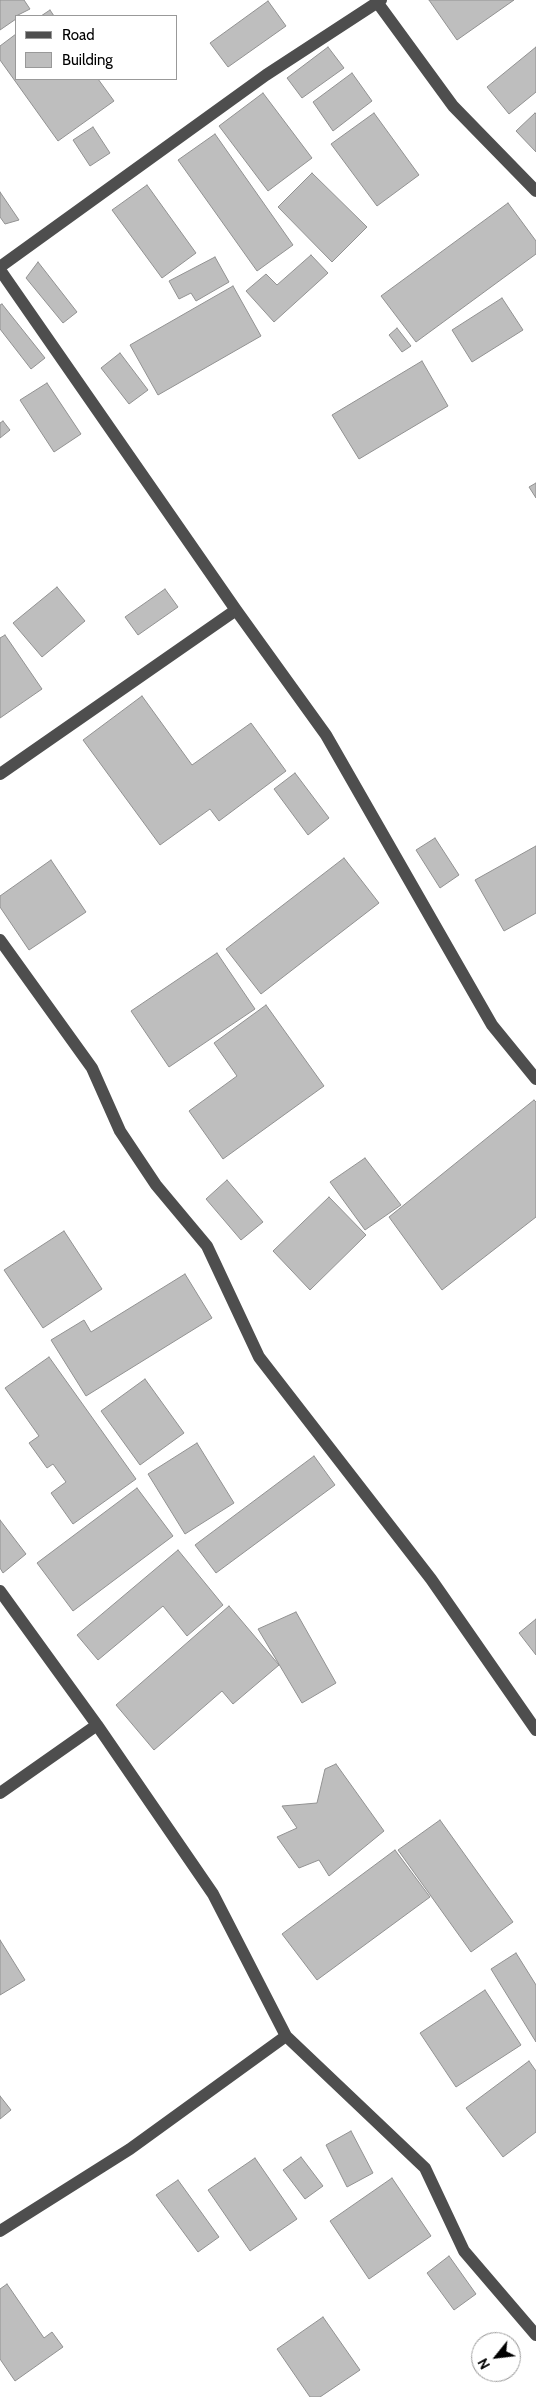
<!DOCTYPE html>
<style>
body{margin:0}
#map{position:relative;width:536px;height:2397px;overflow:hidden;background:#fff;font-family:Cabin,sans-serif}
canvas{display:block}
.legend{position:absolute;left:15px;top:15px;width:162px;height:65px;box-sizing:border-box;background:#fff;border:1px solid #999;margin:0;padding:6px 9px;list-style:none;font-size:15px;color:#000}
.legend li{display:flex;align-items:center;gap:10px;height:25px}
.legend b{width:25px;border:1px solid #999}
.north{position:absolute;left:471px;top:2332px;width:50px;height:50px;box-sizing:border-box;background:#fff;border:1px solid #999;border-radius:50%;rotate:241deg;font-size:14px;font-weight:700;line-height:20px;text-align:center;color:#000}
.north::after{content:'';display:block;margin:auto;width:18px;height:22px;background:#000;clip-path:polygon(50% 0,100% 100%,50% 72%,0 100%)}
</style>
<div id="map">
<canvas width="536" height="2397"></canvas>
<ul class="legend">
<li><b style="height:6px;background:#4e4e4e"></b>Road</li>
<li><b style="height:14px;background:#bebebe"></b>Building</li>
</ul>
<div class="north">N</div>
</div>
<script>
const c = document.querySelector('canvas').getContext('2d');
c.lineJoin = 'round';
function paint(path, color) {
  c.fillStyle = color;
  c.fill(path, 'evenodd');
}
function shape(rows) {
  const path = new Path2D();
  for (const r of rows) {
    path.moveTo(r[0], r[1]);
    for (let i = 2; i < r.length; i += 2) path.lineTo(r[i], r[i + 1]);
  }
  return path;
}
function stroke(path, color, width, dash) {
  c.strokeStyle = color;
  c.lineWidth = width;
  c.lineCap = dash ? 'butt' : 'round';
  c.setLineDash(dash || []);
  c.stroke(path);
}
const building = shape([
 [0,0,24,0,30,9,16,16,16,19,0,30,0,0],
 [429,0,514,0,457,40,429,0],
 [268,1,286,26,228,67,210,43,268,1],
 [50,10,54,16,41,16,50,10],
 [16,34,16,79,98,79,114,101,58,141,0,60,0,46,16,34],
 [328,47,344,68,302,98,287,78,328,47],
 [536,47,536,92,509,114,487,87,536,47],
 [352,73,372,101,333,131,313,102,352,73],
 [263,93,312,158,268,191,219,126,263,93],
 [374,113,419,175,377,206,331,144,374,113],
 [535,113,536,114,536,152,516,131,535,113],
 [93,127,110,153,90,166,73,140,93,127],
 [215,134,293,245,257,271,178,160,215,134],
 [312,173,367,227,332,262,278,207,312,173],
 [147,185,196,253,162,278,112,210,147,185],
 [0,192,19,220,5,224,0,217,0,192],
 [508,203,536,241,536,254,416,342,381,296,508,203],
 [311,255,328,273,274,322,246,291,266,274,277,285,311,255],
 [215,257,229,282,196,301,191,293,179,299,169,281,215,257],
 [38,262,77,312,63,323,26,278,38,262],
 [233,286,261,336,158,395,130,345,233,286],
 [502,298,523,330,472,362,452,330,502,298],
 [2,304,45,358,31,369,0,329,0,305,2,304],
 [397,328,411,346,402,352,389,335,397,328],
 [120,353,148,390,129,404,101,368,120,353],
 [422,361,448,406,359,459,332,415,422,361],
 [47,383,81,434,54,452,20,400,47,383],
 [3,421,10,430,0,438,0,423,3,421],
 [536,483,536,498,529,487,536,483],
 [57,587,85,621,42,657,13,623,57,587],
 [165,589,178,607,138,635,125,617,165,589],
 [5,635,42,689,0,718,0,638,5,635],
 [142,696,192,765,251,723,286,771,219,821,210,809,160,845,83,740,142,696],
 [295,773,329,818,308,835,274,789,295,773],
 [435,838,459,875,440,888,416,850,435,838],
 [536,846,536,913,504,931,475,880,536,846],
 [344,858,379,903,261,994,226,949,344,858],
 [51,860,86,912,29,950,0,907,0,896,51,860],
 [217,953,255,1009,169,1067,131,1011,217,953],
 [266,1005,324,1086,223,1159,189,1111,237,1076,214,1043,266,1005],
 [534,1100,536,1102,536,1217,442,1290,389,1217,534,1100],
 [365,1158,401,1205,365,1230,330,1182,365,1158],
 [227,1180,263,1222,241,1240,206,1199,227,1180],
 [329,1197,366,1235,310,1290,273,1251,329,1197],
 [64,1231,102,1289,43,1328,4,1270,64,1231],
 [185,1274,212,1318,86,1396,51,1340,84,1320,91,1332,185,1274],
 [49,1357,136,1479,73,1524,51,1493,66,1482,53,1464,47,1468,29,1443,39,1436,5,1388,49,1357],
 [145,1379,184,1433,140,1465,101,1411,145,1379],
 [197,1443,234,1503,185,1534,148,1474,197,1443],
 [314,1456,335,1485,216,1573,195,1545,314,1456],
 [137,1488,173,1536,73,1611,37,1563,137,1488],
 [0,1520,26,1554,3,1573,0,1568,0,1520],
 [178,1550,223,1605,187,1636,163,1606,98,1660,77,1635,178,1550],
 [229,1606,279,1665,233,1704,222,1691,154,1750,116,1705,229,1606],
 [296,1612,336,1683,302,1703,258,1629,296,1612],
 [536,1619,536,1655,519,1633,536,1619],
 [336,1764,384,1831,329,1876,319,1860,299,1868,277,1837,297,1828,282,1806,317,1803,325,1769,336,1764],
 [440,1820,513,1922,471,1952,398,1850,440,1820],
 [395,1850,430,1897,317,1980,282,1934,395,1850],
 [0,1940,25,1980,0,1995,0,1940],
 [516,1953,536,1985,536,2042,491,1969,516,1953],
 [485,1990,521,2045,456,2087,420,2033,485,1990],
 [529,2061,536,2071,536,2132,503,2157,466,2108,529,2061],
 [0,2096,11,2110,0,2119,0,2096],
 [351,2131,373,2173,347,2187,326,2145,351,2131],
 [301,2157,323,2186,305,2199,283,2170,301,2157],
 [255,2158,297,2219,250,2251,208,2190,255,2158],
 [392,2178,431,2236,369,2279,330,2221,392,2178],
 [178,2180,219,2237,198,2252,156,2195,178,2180],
 [449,2256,476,2294,454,2310,427,2273,449,2256],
 [7,2284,44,2338,52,2332,63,2347,15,2381,0,2359,0,2289,7,2284],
 [323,2317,360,2370,320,2397,310,2397,277,2349,323,2317]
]);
paint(building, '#bebebe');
stroke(building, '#929292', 1);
stroke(shape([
 [377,2,453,106,536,191],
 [0,267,266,75,381,0],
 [0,270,236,610,326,735,492,1025,536,1079],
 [0,774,236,610],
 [0,940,92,1068,120,1131,156,1185,207,1246,259,1357,431,1579,536,1730],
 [0,1591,97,1725,213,1894,286,2036,425,2168,464,2251,536,2335],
 [0,1793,97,1725],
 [0,2231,130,2149,286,2036]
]), '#4e4e4e', 12);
</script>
